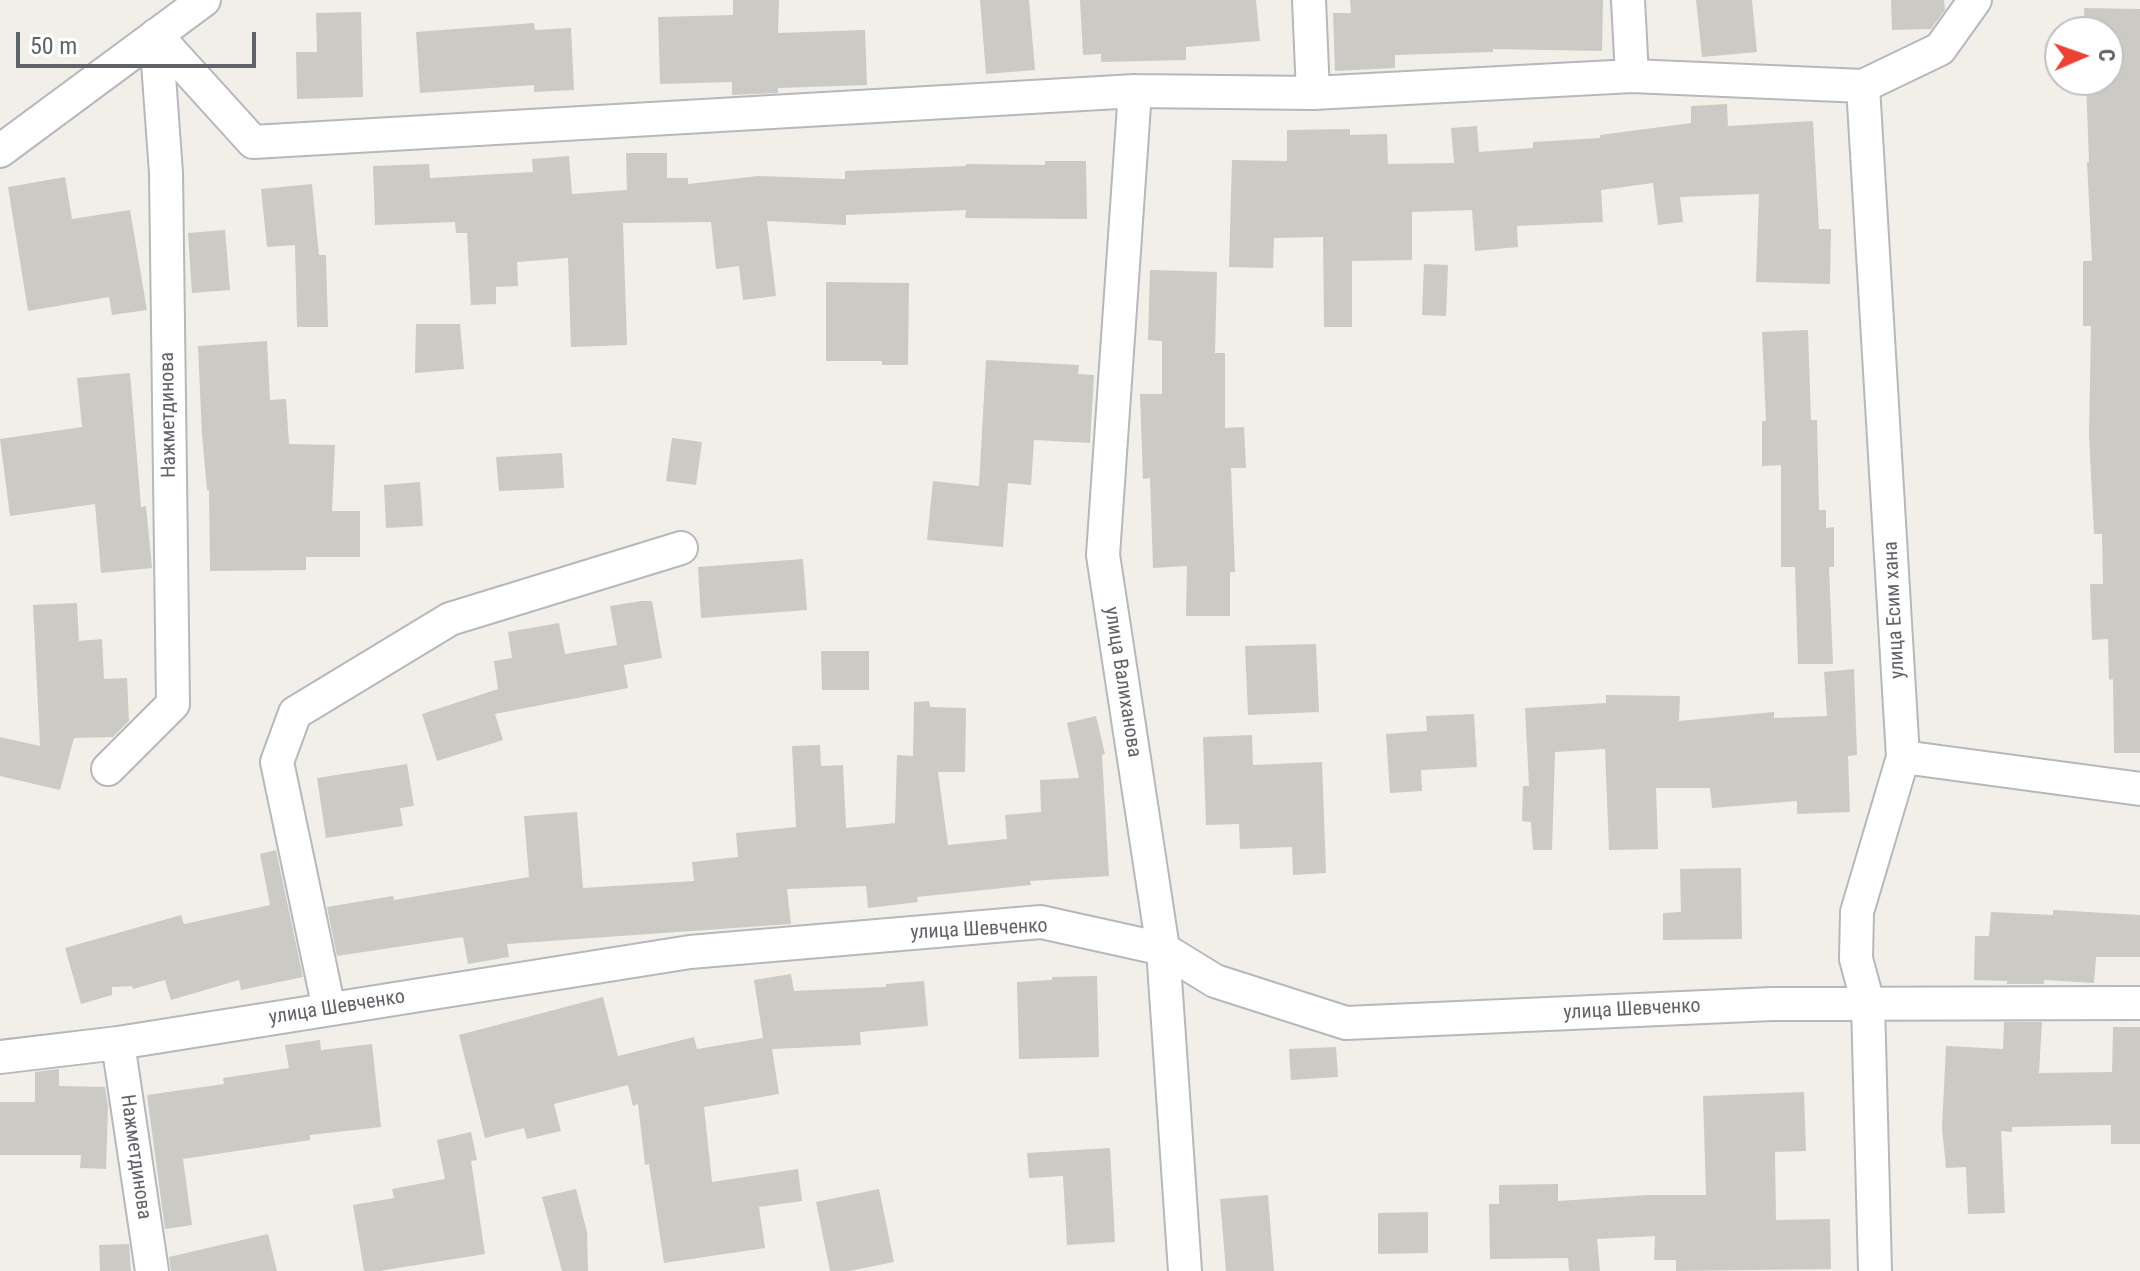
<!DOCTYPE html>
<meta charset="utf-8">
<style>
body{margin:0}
#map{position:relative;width:2140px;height:1271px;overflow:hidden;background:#f1efe8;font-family:"Roboto Condensed",sans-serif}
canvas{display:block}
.north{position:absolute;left:2044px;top:16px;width:80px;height:80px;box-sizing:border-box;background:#fff;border:2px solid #bfc1c3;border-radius:50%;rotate:88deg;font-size:22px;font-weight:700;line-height:32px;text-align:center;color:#5f6368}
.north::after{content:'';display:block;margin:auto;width:28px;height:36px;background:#ea4335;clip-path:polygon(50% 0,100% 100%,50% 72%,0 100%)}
.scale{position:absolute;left:16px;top:32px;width:240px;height:36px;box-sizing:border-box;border:4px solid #5f6368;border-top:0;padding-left:10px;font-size:24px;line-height:28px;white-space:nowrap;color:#5f6368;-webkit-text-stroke:6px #fff;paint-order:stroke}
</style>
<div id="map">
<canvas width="2140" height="1271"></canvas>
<div class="north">С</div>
<div class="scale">50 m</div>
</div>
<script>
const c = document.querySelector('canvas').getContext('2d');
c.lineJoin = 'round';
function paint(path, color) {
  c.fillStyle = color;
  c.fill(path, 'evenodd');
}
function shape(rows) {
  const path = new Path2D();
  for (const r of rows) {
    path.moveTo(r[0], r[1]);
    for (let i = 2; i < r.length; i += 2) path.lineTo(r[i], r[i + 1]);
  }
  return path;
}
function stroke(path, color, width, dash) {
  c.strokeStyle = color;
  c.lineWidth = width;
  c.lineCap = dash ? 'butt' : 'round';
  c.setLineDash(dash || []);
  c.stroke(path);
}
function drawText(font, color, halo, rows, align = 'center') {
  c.font = font + ' "Roboto Condensed",sans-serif';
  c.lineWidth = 6;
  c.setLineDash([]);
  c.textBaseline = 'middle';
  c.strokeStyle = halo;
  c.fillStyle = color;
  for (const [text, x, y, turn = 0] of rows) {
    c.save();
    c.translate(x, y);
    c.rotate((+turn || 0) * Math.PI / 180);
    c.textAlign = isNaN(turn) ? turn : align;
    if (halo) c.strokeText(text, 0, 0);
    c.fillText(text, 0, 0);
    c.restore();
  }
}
paint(shape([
 [733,0,779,0,778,33,865,30,867,85,778,88,778,93,734,95,732,95,732,82,660,84,658,17,733,15],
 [980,0,1029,0,1035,70,986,74],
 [1080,0,1256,0,1260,41,1186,47,1186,60,1101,62,1101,54,1083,55],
 [1350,0,1603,0,1602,51,1493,49,1493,52,1395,55,1395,68,1335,71,1333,13,1351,13],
 [1696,0,1752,0,1757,52,1702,57],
 [1891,0,1944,0,1945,10,1931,29,1892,30],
 [2084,8,2140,9,2140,753,2114,753,2113,679,2109,680,2108,639,2092,640,2090,584,2103,584,2102,534,2094,534,2089,436,2091,326,2083,326,2083,261,2092,261,2087,162,2089,162,2086,80,2108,80,2108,32,2085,32],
 [361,12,363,97,297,99,296,52,317,52,316,13],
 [534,23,535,30,571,28,574,90,534,92,534,85,420,93,416,32],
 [1727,104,1728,126,1813,121,1819,229,1831,229,1830,284,1756,282,1759,194,1680,197,1683,222,1658,225,1653,183,1601,190,1603,222,1517,226,1518,247,1475,251,1472,210,1412,212,1412,260,1352,261,1352,327,1324,327,1323,237,1274,238,1273,268,1229,267,1232,160,1287,161,1287,130,1350,129,1350,135,1387,134,1388,164,1454,163,1451,128,1477,126,1479,152,1533,148,1533,142,1600,138,1600,135,1691,123,1691,106],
 [626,153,667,153,667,178,688,178,688,184,758,176,845,179,845,171,966,166,966,164,1045,165,1045,161,1086,161,1087,219,965,218,966,210,846,215,846,225,767,221,776,296,743,300,739,266,716,269,711,222,623,223,627,345,571,347,568,258,517,262,518,286,496,287,496,304,471,305,467,233,456,233,455,222,375,225,373,166,429,164,430,178,533,172,532,159,569,156,572,194,627,190],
 [65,177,72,219,130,210,147,310,112,315,109,297,28,311,8,187],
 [312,184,319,255,326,255,328,327,297,327,295,245,267,247,261,189],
 [225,230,230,290,192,293,188,233],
 [1424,264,1448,265,1446,316,1422,315],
 [1150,270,1217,272,1215,353,1225,353,1225,428,1244,427,1246,468,1231,468,1235,572,1230,572,1230,616,1186,616,1187,566,1153,568,1150,478,1143,479,1140,394,1162,394,1162,341,1148,340],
 [826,282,909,283,908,365,882,365,882,361,826,361],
 [416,324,460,324,464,369,415,373],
 [1808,330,1811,420,1817,420,1819,510,1826,510,1826,528,1834,527,1834,567,1829,567,1833,664,1798,664,1795,567,1781,567,1781,465,1762,466,1762,421,1766,421,1762,332],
 [267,341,270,400,286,399,289,444,335,445,332,511,360,511,360,557,306,557,306,570,210,571,209,490,207,490,202,435,198,346],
 [986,360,1079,365,1078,374,1094,375,1090,443,1034,440,1031,485,1008,483,1003,547,927,540,933,481,979,486],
 [130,373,141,507,146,506,152,568,101,573,95,504,10,516,0,439,82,427,77,378],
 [672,438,702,442,696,485,666,481],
 [562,453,564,488,499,491,496,457],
 [420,482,423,526,386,528,384,485],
 [803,559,807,610,701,618,698,567],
 [641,601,652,601,662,658,624,665,628,688,495,714,503,740,437,761,422,714,498,689,494,661,512,658,508,632,559,623,565,654,617,645,610,606],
 [77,603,79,641,102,639,104,679,127,678,129,721,113,737,74,738,60,790,0,776,0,737,40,746,33,605],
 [1316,644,1319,712,1248,715,1245,646],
 [821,651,869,651,869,690,822,690],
 [1854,669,1857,755,1848,756,1850,812,1797,814,1797,801,1712,808,1710,788,1656,788,1658,849,1609,850,1605,749,1555,752,1552,850,1533,850,1531,822,1522,821,1523,786,1529,786,1525,708,1606,703,1606,695,1680,696,1679,721,1774,712,1774,718,1827,716,1824,672],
 [929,701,930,707,966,708,965,772,938,772,948,845,1007,839,1005,815,1041,812,1040,780,1079,778,1067,723,1096,716,1105,754,1102,755,1109,876,1030,881,1031,885,917,897,918,902,868,908,866,886,787,889,791,924,507,944,509,957,468,964,463,937,337,956,327,907,393,896,394,900,529,877,524,816,577,812,583,888,694,881,692,862,738,857,736,833,796,827,792,746,820,745,821,766,843,765,846,828,895,823,897,755,913,756,914,702],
 [1474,714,1477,767,1421,770,1422,791,1390,793,1386,734,1427,731,1426,716],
 [1252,735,1253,765,1322,762,1326,873,1293,875,1292,847,1240,849,1239,824,1206,825,1203,737],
 [407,764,414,806,400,808,403,826,326,838,317,778],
 [276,850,303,977,241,990,239,980,171,1000,165,980,133,989,132,986,112,987,112,995,81,1004,65,948,181,915,184,924,270,905,260,854],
 [1741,868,1742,939,1663,940,1663,913,1681,912,1680,869],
 [2053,910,2140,915,2140,957,2096,957,2094,983,2044,980,2044,984,2007,984,2007,981,1974,980,1975,936,1989,936,1991,912,2053,915],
 [791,974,794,991,886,987,886,984,924,981,928,1026,860,1032,861,1045,772,1049,779,1094,704,1107,712,1182,798,1169,802,1201,759,1207,765,1248,664,1263,649,1164,645,1165,638,1104,633,1106,628,1085,554,1104,561,1131,527,1139,524,1128,485,1138,459,1035,603,997,618,1056,694,1037,697,1049,763,1038,754,980],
 [1097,976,1099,1057,1019,1059,1017,982,1052,980,1052,977],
 [2004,1022,2042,1022,2039,1073,2112,1072,2113,1027,2140,1027,2140,1144,2111,1144,2111,1125,2012,1127,2012,1132,2001,1131,2005,1213,1968,1214,1966,1167,1946,1168,1942,1128,1946,1046,2003,1049],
 [320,1040,321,1050,372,1044,381,1127,310,1135,310,1140,183,1159,192,1225,165,1229,147,1095,224,1084,223,1078,289,1068,285,1045],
 [1336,1047,1338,1077,1291,1080,1289,1049],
 [59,1069,59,1086,105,1087,108,1106,106,1169,80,1168,81,1155,0,1155,0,1102,35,1102,35,1072],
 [1804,1092,1806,1151,1775,1152,1776,1220,1830,1219,1831,1269,1676,1271,1676,1260,1654,1260,1655,1236,1597,1239,1600,1271,1569,1271,1568,1258,1490,1259,1489,1204,1499,1204,1499,1185,1558,1184,1558,1201,1648,1195,1706,1195,1703,1096],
 [471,1132,477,1160,471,1161,485,1254,379,1271,364,1271,353,1205,394,1198,392,1189,445,1179,437,1140],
 [1110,1148,1115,1242,1067,1245,1063,1176,1029,1178,1027,1153],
 [576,1189,587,1232,588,1271,562,1271,542,1197],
 [879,1189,894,1262,849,1271,830,1271,816,1202],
 [1268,1195,1274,1271,1226,1271,1220,1199],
 [1428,1212,1428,1253,1378,1254,1378,1213],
 [268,1234,277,1271,171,1271,169,1257],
 [129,1244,131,1271,100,1271,99,1245]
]), '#cccac5');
const minor = shape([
 [1309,0,1313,93],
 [1628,0,1632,76],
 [156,35,253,142,1135,91,1313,93,1632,76,1863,86],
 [1135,91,1103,555,1163,949,1185,1271],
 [0,151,204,0],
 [1903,757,2140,789],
 [108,769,173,704,166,173,156,35],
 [329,1009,277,762,295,713,450,619,681,548],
 [118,1043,152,1271],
 [0,1057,118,1043,690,952,1041,922,1163,949,1215,981,1346,1023,1772,1004,2140,1003],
 [1875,1271,1868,1003,1856,959,1857,912,1903,757,1863,86,1940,49,1975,0]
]);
stroke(minor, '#b5b8bc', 36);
stroke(minor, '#fff', 32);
drawText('20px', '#5f6368', '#fff', [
 ["Нажметдинова",169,415,-91],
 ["улица Есим хана",1895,610,-93],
 ["улица Валиханова",1122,682,81],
 ["улица Шевченко",979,930,-3],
 ["улица Шевченко",337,1008,-9],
 ["улица Шевченко",1632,1010,-3],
 ["Нажметдинова",135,1157,82]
]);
</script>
